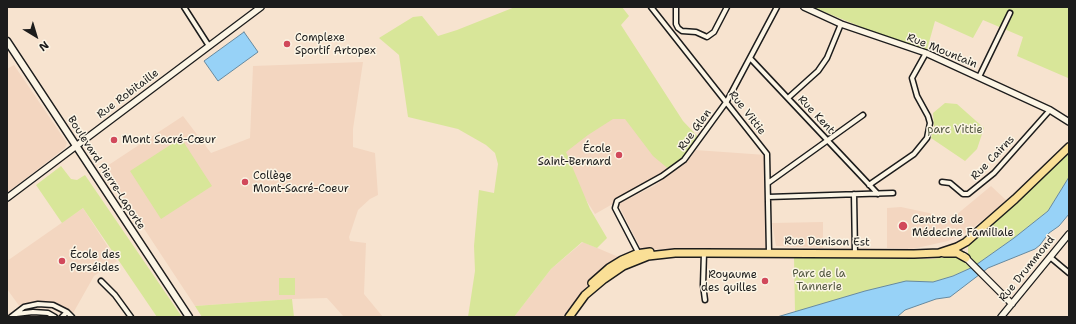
<!DOCTYPE html>
<meta charset="utf-8">
<style>
body{margin:0}
#map{position:relative;width:1076px;height:324px;overflow:hidden;background:#f7e3cf;font-family:"Shantell Sans",sans-serif}
canvas{display:block}
.frame{position:absolute;inset:0;border:8px solid #1c1c1c;pointer-events:none}
.north{position:absolute;left:16px;top:16px;width:40px;height:40px;-webkit-text-stroke:3px #fcf5e5;paint-order:stroke;rotate:142deg;font-size:11px;font-weight:700;line-height:16px;text-align:center;color:#1c1c1c}
.north::after{content:'';display:block;margin:auto;width:14px;height:18px;background:#1c1c1c;clip-path:polygon(50% 0,100% 100%,50% 72%,0 100%)}
</style>
<div id="map">
<canvas width="1076" height="324"></canvas>
<div class="frame"></div>
<div class="north">N</div>
</div>
<script>
const c = document.querySelector('canvas').getContext('2d');
c.lineJoin = 'round';
function paint(path, color) {
  c.fillStyle = color;
  c.fill(path, 'evenodd');
}
function shape(rows) {
  const path = new Path2D();
  for (const r of rows) {
    path.moveTo(r[0], r[1]);
    for (let i = 2; i < r.length; i += 2) path.lineTo(r[i], r[i + 1]);
  }
  return path;
}
function stroke(path, color, width, dash) {
  c.strokeStyle = color;
  c.lineWidth = width;
  c.lineCap = dash ? 'butt' : 'round';
  c.setLineDash(dash || []);
  c.stroke(path);
}
function drawText(font, color, halo, rows, align = 'center') {
  c.font = font + ' "Shantell Sans",sans-serif';
  c.lineWidth = 3;
  c.setLineDash([]);
  c.textBaseline = 'middle';
  c.strokeStyle = halo;
  c.fillStyle = color;
  for (const [text, x, y, turn = 0] of rows) {
    c.save();
    c.translate(x, y);
    c.rotate((+turn || 0) * Math.PI / 180);
    c.textAlign = isNaN(turn) ? turn : align;
    if (halo) c.strokeText(text, 0, 0);
    c.fillText(text, 0, 0);
    c.restore();
  }
}
paint(shape([
 [363,62,353,129,353,147,375,153,378,195,370,199,358,210,349,237,350,241,366,243,364,294,383,317,344,317,327,298,292,299,195,306,104,168,183,116,211,153,250,138,253,66],
 [14,65,67,143,65,148,7,193,7,69],
 [635,96,684,160,662,176,595,214,555,151],
 [695,150,766,155,768,251,641,249,618,204,654,186,670,174],
 [991,186,1007,201,966,233,948,241,912,249,887,248,887,208,901,207,929,213,950,220],
 [83,208,117,261,94,276,72,315,62,308,32,303,20,307,7,289,7,261],
 [823,222,823,248,776,246,772,223],
 [583,242,621,258,596,276,587,286,567,317,514,317,551,269]
]), '#f3d6c0');
paint(shape([
 [515,7,622,7,629,16,621,25,683,121,701,140,671,171,653,156,625,119,613,119,588,135,566,152,590,209,607,238,597,248,582,242,551,269,514,317,468,317,475,271,474,246,479,190,494,193,498,164,495,153,486,145,458,129,408,117,399,55,379,38,413,17,422,16,438,36,457,30],
 [812,7,1069,7,1069,77,1068,78,1017,56,1023,37,983,20,973,38,935,21,926,53,881,38,859,26],
 [945,103,957,104,984,128,977,149,965,161,931,138,934,127,933,113],
 [181,138,212,186,161,219,130,171],
 [1069,152,1069,177,1048,211,1014,238,973,267,953,276,933,282,906,282,865,291,795,312,794,257,932,259,954,256,968,258,968,246,1031,189],
 [61,166,71,179,77,180,85,175,182,317,157,317,83,208,62,223,36,185],
 [279,278,295,278,295,295,279,295],
 [292,299,294,317,202,317,195,306]
]), '#d8e699');
const water = shape([
 [244,32,258,52,218,81,204,61,244,32],
 [1069,177,1069,214,1059,226,1049,233,1040,245,1035,249,988,268,950,297,936,299,905,310,897,317,777,317,865,291,906,281,933,282,953,276,973,267,1014,238,1048,211,1069,177]
]);
paint(water, '#97d2f7');
stroke(water, '#66899f', 1);
const minor = shape([
 [184,7,209,46],
 [651,7,767,154,769,252],
 [676,7,676,24,678,28,682,31,696,32,707,37,714,32,727,7],
 [750,58,878,194],
 [979,77,1010,13],
 [788,98,818,71,827,58,841,24],
 [942,182,950,183,963,194,968,194,994,173,1050,110],
 [768,183,863,115],
 [869,185,914,154,927,138,930,123,928,116,917,96,912,78,926,53],
 [854,194,855,254],
 [768,197,893,193],
 [704,253,703,285,705,300],
 [639,254,615,208,617,201,662,176,684,160,727,101,777,7],
 [1050,257,1069,273],
 [101,281,115,295,131,317],
 [16,314,33,312,48,313,55,317],
 [11,317,24,307,38,304,53,305,67,312,72,317],
 [62,317,67,312]
]);
const tertiary = shape([
 [804,7,841,24,926,53,1050,110,1069,122],
 [7,198,261,7],
 [964,256,1012,304],
 [1001,317,1069,234]
]);
const secondary = shape([
 [7,41,189,317]
]);
const primary = shape([
 [944,253,957,253,966,258],
 [592,283,609,268,622,260,636,254,650,252],
 [569,317,585,295,604,279,623,266,648,256,675,253,704,253,914,254,939,253,957,247,966,242,1015,199,1069,147]
]);
stroke(minor, '#1c1c1c', 7);
stroke(tertiary, '#1c1c1c', 8);
stroke(secondary, '#1c1c1c', 9);
stroke(primary, '#1c1c1c', 10);
stroke(minor, '#fcf5e5', 4);
stroke(tertiary, '#fcf5e5', 5.5);
stroke(secondary, '#fcf5e5', 6);
stroke(primary, '#fadf96', 7);
for (const [x, y, r, color] of [
 [287,44,4,"#d1495b"],
 [114,140,4,"#d1495b"],
 [619,155,4,"#d1495b"],
 [245,182,4,"#d1495b"],
 [903,226,5,"#d1495b"],
 [62,261,4,"#d1495b"],
 [765,281,4,"#d1495b"]
]) {
  const dot = new Path2D();
  dot.arc(x, y, r, 0, 2 * Math.PI);
  c.fillStyle = color;
  c.fill(dot);
  stroke(dot, '#fcf5e5', 1.5);
}
drawText('11px', '#1c1c1c', '#fcf5e5', [
 ["Complexe",295,38],
 ["Sportif Artopex",295,51],
 ["Mont Sacré-Cœur",122,140],
 ["École",611,149,"right"],
 ["Saint-Bernard",611,162,"right"],
 ["Collège",253,176],
 ["Mont-Sacré-Coeur",253,189],
 ["Centre de",912,220],
 ["Médecine Familiale",912,233],
 ["École des",70,255],
 ["Perséides",70,268],
 ["Royaume",757,275,"right"],
 ["des quilles",757,288,"right"]
], 'left');
drawText('11px', '#1c1c1c', '#fcf5e5', [
 ["Rue Mountain",942,51,22],
 ["Rue Robitaille",128,94,-37],
 ["Rue Vittie",747,113,52],
 ["Rue Kent",816,115,47],
 ["Rue Glen",695,130,-54],
 ["Rue Cairns",993,158,-46],
 ["Boulevard Pierre-Laporte",106,173,57],
 ["Rue Denison Est",827,242,1],
 ["Rue Drummond",1027,269,-51]
]);
drawText('11px', '#545942', '#fcf5e5', [
 ["parc Vittie",955,130],
 ["Parc de la",819,274],
 ["Tannerie",819,287]
]);
</script>
